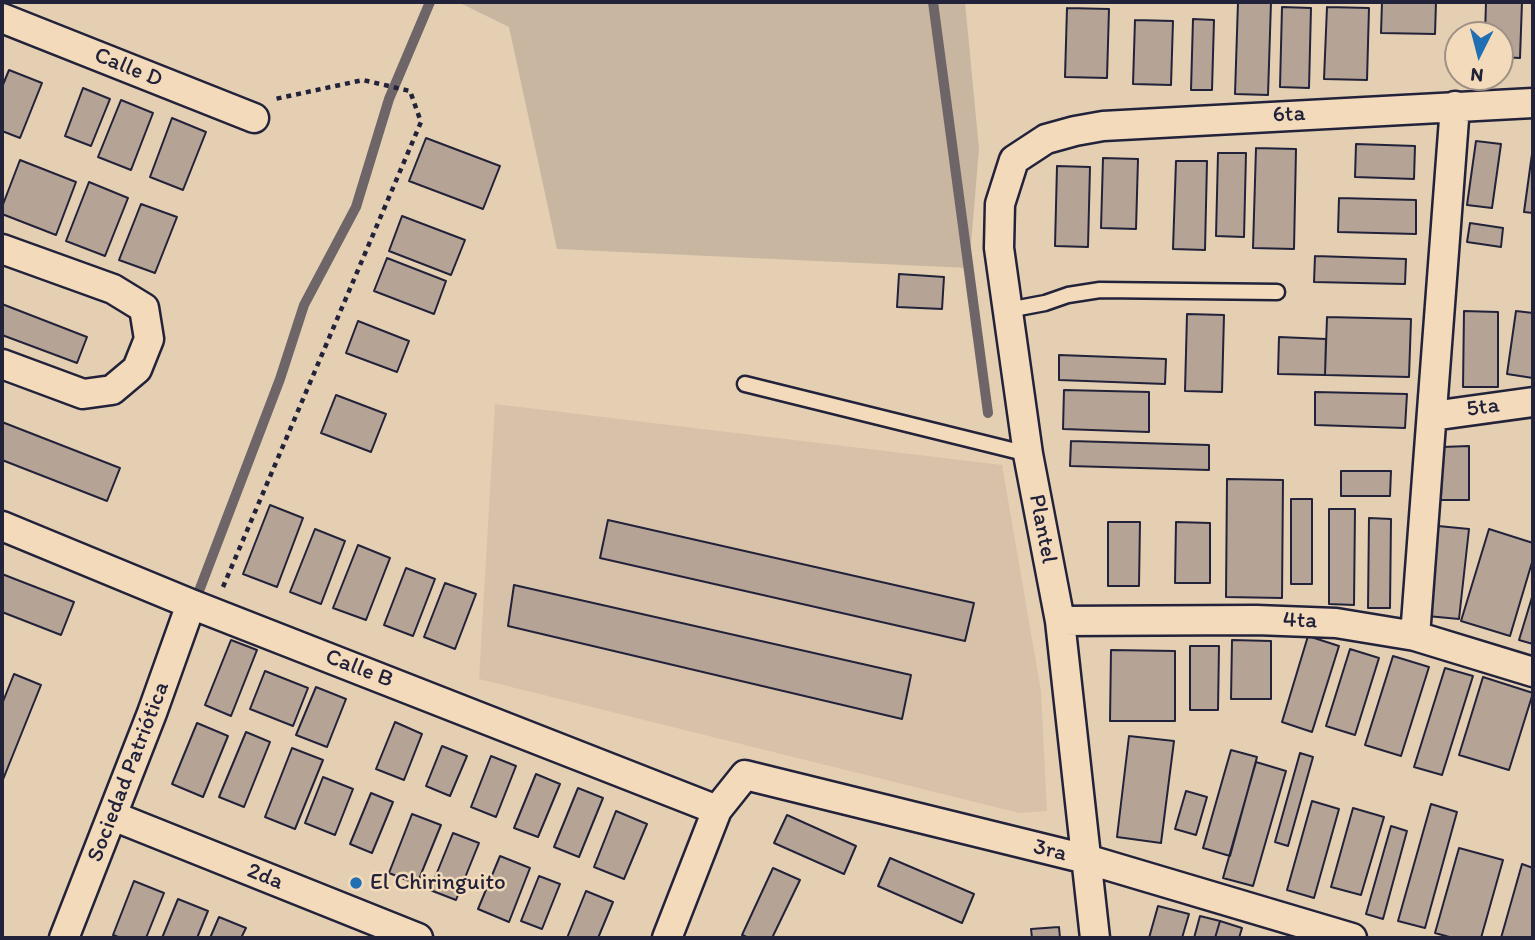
<!DOCTYPE html>
<meta charset="utf-8">
<style>
body{margin:0}
#map{position:relative;width:1535px;height:940px;overflow:hidden;background:#e5cfb2;font-family:Itim,sans-serif}
canvas{display:block}
.frame{position:absolute;inset:0;border:4px solid #22223b;pointer-events:none}
.north{position:absolute;left:1444px;top:21px;width:70px;height:70px;box-sizing:border-box;background:#f2daba;border:2px solid #9f9087;border-radius:50%;rotate:186deg;font-size:19px;font-weight:700;line-height:28px;text-align:center;color:#22223b}
.north::after{content:'';display:block;margin:auto;width:24px;height:32px;background:#1f6fb2;clip-path:polygon(50% 0,100% 100%,50% 72%,0 100%)}
</style>
<div id="map">
<canvas width="1535" height="940"></canvas>
<div class="frame"></div>
<div class="north">N</div>
</div>
<script>
const c = document.querySelector('canvas').getContext('2d');
c.lineJoin = 'round';
function paint(path, color) {
  c.fillStyle = color;
  c.fill(path, 'evenodd');
}
function shape(rows) {
  const path = new Path2D();
  for (const r of rows) {
    path.moveTo(r[0], r[1]);
    for (let i = 2; i < r.length; i += 2) path.lineTo(r[i], r[i + 1]);
  }
  return path;
}
function stroke(path, color, width, dash) {
  c.strokeStyle = color;
  c.lineWidth = width;
  c.lineCap = dash ? 'butt' : 'round';
  c.setLineDash(dash || []);
  c.stroke(path);
}
function drawText(font, color, halo, rows, align = 'center') {
  c.font = font + ' Itim,sans-serif';
  c.lineWidth = 5;
  c.setLineDash([]);
  c.textBaseline = 'middle';
  c.strokeStyle = halo;
  c.fillStyle = color;
  for (const [text, x, y, turn = 0] of rows) {
    c.save();
    c.translate(x, y);
    c.rotate((+turn || 0) * Math.PI / 180);
    c.textAlign = isNaN(turn) ? turn : align;
    if (halo) c.strokeText(text, 0, 0);
    c.fillText(text, 0, 0);
    c.restore();
  }
}
paint(shape([
 [495,404,1002,465,1041,691,1047,811,1019,813,479,679]
]), '#d7c2a9');
paint(shape([
 [458,2,965,2,979,149,969,268,557,249,509,27]
]), '#c8b6a1');
stroke(shape([
 [933,2,988,413],
 [199,591,280,379,304,305,356,207,389,99,430,2]
]), '#6e6569', 10);
const building = shape([
 [1238,2,1271,2,1268,95,1235,94,1238,2],
 [1382,2,1436,2,1435,34,1381,33,1382,2],
 [1486,2,1522,2,1520,58,1500,57,1500,35,1485,35,1486,2],
 [1282,7,1311,8,1309,88,1280,87,1282,7],
 [1327,7,1369,8,1367,80,1324,79,1327,7],
 [1067,8,1109,9,1107,78,1065,77,1067,8],
 [1193,19,1214,20,1212,90,1191,90,1193,19],
 [1135,20,1173,21,1171,85,1133,84,1135,20],
 [9,70,42,83,20,138,2,131,2,87,9,70],
 [83,88,110,99,91,146,65,136,83,88],
 [121,100,153,113,131,170,98,157,121,100],
 [172,118,206,132,183,190,150,177,172,118],
 [426,138,500,166,483,209,409,181,426,138],
 [1476,141,1501,144,1492,208,1467,205,1476,141],
 [1356,144,1415,146,1414,179,1355,177,1356,144],
 [1256,148,1296,149,1294,249,1253,248,1256,148],
 [1218,153,1246,153,1244,237,1216,236,1218,153],
 [1532,154,1533,154,1533,213,1524,212,1532,154],
 [1103,158,1138,159,1136,229,1101,228,1103,158],
 [20,160,76,182,56,235,2,214,2,207,20,160],
 [1176,161,1207,161,1205,250,1173,249,1176,161],
 [1057,166,1090,167,1088,247,1055,246,1057,166],
 [89,182,128,198,105,256,66,241,89,182],
 [1339,198,1416,200,1416,234,1338,232,1339,198],
 [141,204,177,217,155,273,119,260,141,204],
 [402,216,465,240,451,275,389,251,402,216],
 [1470,223,1503,228,1501,247,1467,242,1470,223],
 [1315,256,1406,259,1405,284,1314,282,1315,256],
 [387,258,446,281,434,314,374,291,387,258],
 [899,274,944,277,942,309,897,307,899,274],
 [2,304,87,337,77,363,2,335,2,304],
 [1464,311,1498,312,1498,387,1463,387,1464,311],
 [1516,311,1533,313,1533,378,1507,374,1516,311],
 [1187,314,1224,315,1222,392,1185,391,1187,314],
 [1327,317,1411,319,1409,377,1325,375,1327,317],
 [358,321,409,341,397,372,346,353,358,321],
 [1279,337,1326,339,1325,375,1278,374,1279,337],
 [1059,355,1166,359,1165,384,1059,380,1059,355],
 [1064,390,1149,392,1149,432,1063,429,1064,390],
 [1315,392,1407,394,1405,428,1315,425,1315,392],
 [336,395,386,414,371,452,321,433,336,395],
 [2,422,120,468,107,501,2,460,2,422],
 [1071,441,1209,445,1209,470,1070,466,1071,441],
 [1469,446,1469,500,1441,500,1442,447,1469,446],
 [1341,471,1391,471,1390,496,1341,496,1341,471],
 [1227,479,1283,480,1282,598,1226,597,1227,479],
 [1291,499,1312,499,1312,584,1291,584,1291,499],
 [270,505,303,518,277,587,243,574,270,505],
 [1329,509,1355,509,1354,605,1329,604,1329,509],
 [1369,518,1391,519,1390,608,1368,608,1369,518],
 [608,520,974,603,965,641,600,558,608,520],
 [1108,522,1140,522,1139,586,1108,586,1108,522],
 [1176,522,1210,523,1210,583,1175,583,1176,522],
 [1438,526,1469,529,1459,619,1427,616,1438,526],
 [315,529,345,541,321,604,290,592,315,529],
 [1489,529,1533,543,1533,559,1510,636,1461,621,1489,529],
 [358,545,390,558,366,620,333,608,358,545],
 [406,568,435,579,413,636,384,625,406,568],
 [2,574,74,602,61,635,2,612,2,574],
 [445,583,476,594,455,649,424,637,445,583],
 [514,585,911,675,902,719,508,626,514,585],
 [1533,594,1533,644,1519,640,1533,594],
 [1308,636,1339,646,1312,732,1282,722,1308,636],
 [231,640,257,650,231,716,205,705,231,640],
 [1232,640,1271,641,1271,699,1231,699,1232,640],
 [1190,646,1219,646,1218,710,1190,710,1190,646],
 [1350,649,1379,658,1355,735,1326,726,1350,649],
 [1111,650,1175,651,1175,721,1110,721,1111,650],
 [1393,656,1429,667,1401,756,1365,745,1393,656],
 [1445,668,1473,676,1442,775,1414,767,1445,668],
 [265,671,308,688,293,726,250,709,265,671],
 [14,674,41,685,2,782,2,704,14,674],
 [1483,677,1533,693,1509,770,1459,755,1483,677],
 [316,687,346,699,327,747,296,735,316,687],
 [395,722,422,734,404,780,376,769,395,722],
 [197,723,228,736,203,797,172,784,197,723],
 [246,732,270,742,244,807,219,797,246,732],
 [1129,736,1174,741,1161,843,1117,837,1129,736],
 [442,746,467,756,450,796,426,786,442,746],
 [292,748,323,760,295,829,265,817,292,748],
 [1231,750,1257,757,1230,856,1203,848,1231,750],
 [1300,753,1313,757,1288,846,1275,842,1300,753],
 [491,756,516,766,496,817,471,807,491,756],
 [1256,762,1286,771,1253,886,1223,878,1256,762],
 [536,774,560,784,538,837,514,828,536,774],
 [323,777,353,789,335,835,305,823,323,777],
 [578,788,603,798,579,857,554,847,578,788],
 [1186,791,1207,797,1196,835,1175,829,1186,791],
 [371,793,393,802,372,853,350,844,371,793],
 [1312,801,1339,809,1314,898,1287,890,1312,801],
 [1431,804,1457,812,1425,928,1398,921,1431,804],
 [1353,808,1384,817,1361,895,1331,887,1353,808],
 [616,811,647,824,624,879,594,867,616,811],
 [412,814,441,825,417,884,389,873,412,814],
 [787,815,856,846,844,874,774,843,787,815],
 [1391,826,1407,831,1383,919,1366,914,1391,826],
 [453,833,479,843,456,900,430,890,453,833],
 [1459,848,1503,860,1481,938,1453,938,1435,933,1459,848],
 [500,856,530,868,509,922,478,909,500,856],
 [890,858,974,894,962,923,878,886,890,858],
 [1522,864,1533,868,1533,938,1501,938,1522,864],
 [773,868,800,880,772,938,749,938,742,935,773,868],
 [539,876,560,884,542,929,521,921,539,876],
 [134,881,164,893,146,938,121,938,113,935,134,881],
 [586,891,613,902,598,938,567,938,586,891],
 [178,899,208,911,197,938,162,938,178,899],
 [1158,906,1189,914,1182,938,1149,938,1158,906],
 [1200,916,1220,921,1215,938,1194,938,1200,916],
 [219,917,246,928,241,938,210,938,219,917],
 [1220,921,1242,928,1239,938,1215,938,1220,921],
 [1059,927,1060,938,1032,938,1031,929,1059,927]
]);
paint(building, '#b5a495');
stroke(building, '#22223b', 2);
const lane = shape([
 [1008,310,1045,303,1068,295,1100,290,1277,292],
 [745,384,1028,454]
]);
const street = shape([
 [2,18,254,118],
 [2,249,113,289,144,308,149,339,137,369,112,390,83,394,2,364],
 [1432,416,1533,402],
 [2,526,191,604,717,810],
 [1060,621,1256,620,1336,623,1415,636,1533,672],
 [1415,636,1455,106],
 [113,816,418,938],
 [64,938,152,713,191,604],
 [667,938,717,810,745,775,1086,859,1352,938],
 [1095,938,1060,621,1028,454,999,248,1000,204,1014,160,1046,139,1075,131,1103,126,1533,103]
]);
stroke(lane, '#22223b', 19);
stroke(street, '#22223b', 33);
stroke(shape([
 [223,587,421,122,410,91,363,80,275,99]
]), '#22223b', 4.5, [5, 5]);
stroke(lane, '#f2daba', 14);
stroke(street, '#f2daba', 28);
for (const [x, y, r, color] of [
 [356,883,7,"#1f6fb2"]
]) {
  const dot = new Path2D();
  dot.arc(x, y, r, 0, 2 * Math.PI);
  c.fillStyle = color;
  c.fill(dot);
  stroke(dot, '#f2daba', 2.5);
}
drawText('23px', '#22223b', '#f2daba', [
 ["Calle D",128,68,22],
 ["6ta",1289,115,-3],
 ["5ta",1483,408,-8],
 ["Plantel",1042,529,79],
 ["4ta",1300,621,2],
 ["Calle B",359,669,21],
 ["Sociedad Patriótica",129,772,-69],
 ["3ra",1050,851,14],
 ["2da",265,877,22]
]);
drawText('23px', '#22223b', '#f2daba', [
 ["El Chiringuito",370,883]
], 'left');
</script>
